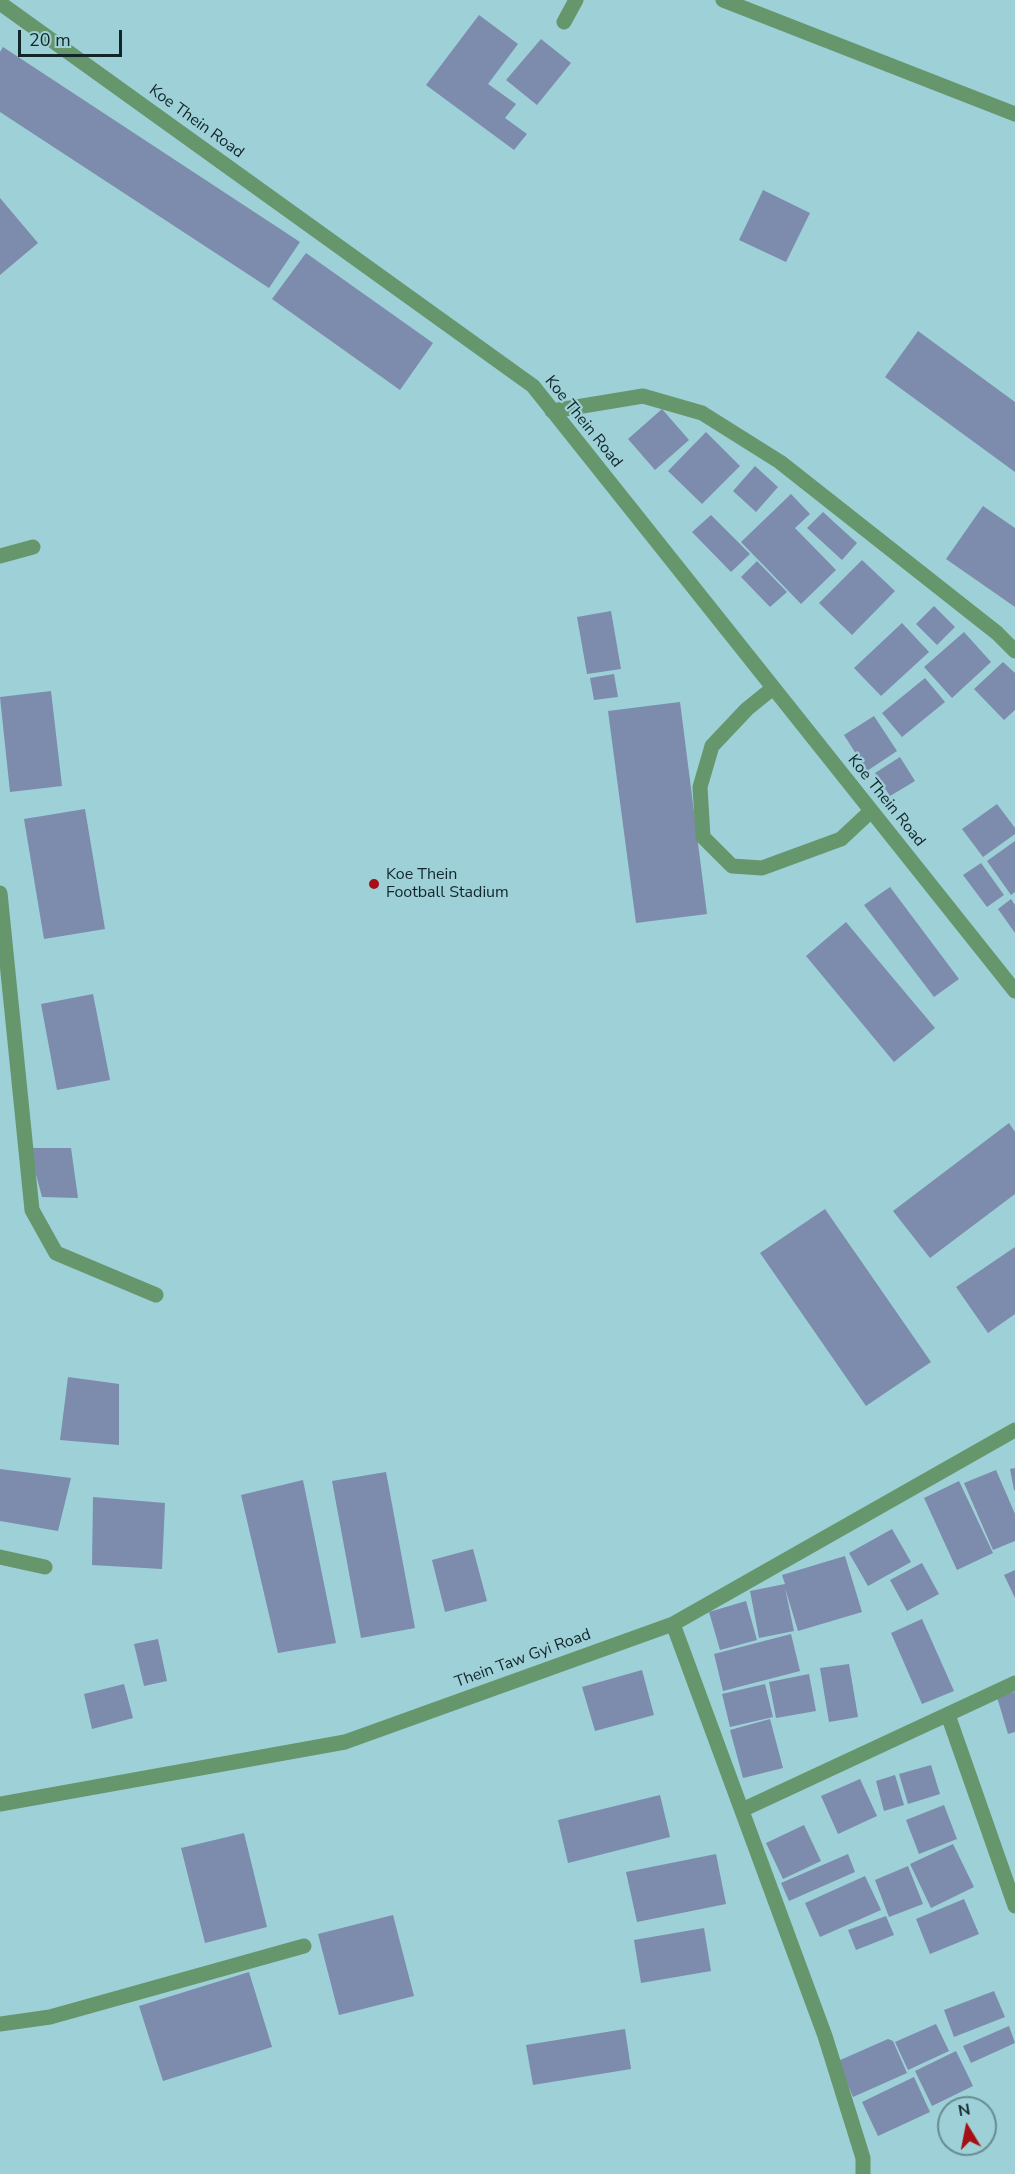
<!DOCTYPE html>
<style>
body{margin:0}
#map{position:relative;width:1015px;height:2174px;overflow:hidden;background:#9ed0d7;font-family:"Nunito Sans",sans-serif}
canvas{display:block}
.north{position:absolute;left:937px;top:2096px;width:60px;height:60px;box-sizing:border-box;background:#9ed0d7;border:2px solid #668c91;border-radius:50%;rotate:350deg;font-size:16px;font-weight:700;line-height:24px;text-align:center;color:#122629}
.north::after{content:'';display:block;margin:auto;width:21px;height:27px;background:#a61015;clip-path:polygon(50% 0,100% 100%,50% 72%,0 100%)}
.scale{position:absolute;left:18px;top:30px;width:104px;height:27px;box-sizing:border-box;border:3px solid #122629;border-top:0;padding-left:8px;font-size:18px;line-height:21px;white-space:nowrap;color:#122629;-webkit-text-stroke:4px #9ed0d7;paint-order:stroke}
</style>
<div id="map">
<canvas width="1015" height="2174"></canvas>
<div class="north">N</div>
<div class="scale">20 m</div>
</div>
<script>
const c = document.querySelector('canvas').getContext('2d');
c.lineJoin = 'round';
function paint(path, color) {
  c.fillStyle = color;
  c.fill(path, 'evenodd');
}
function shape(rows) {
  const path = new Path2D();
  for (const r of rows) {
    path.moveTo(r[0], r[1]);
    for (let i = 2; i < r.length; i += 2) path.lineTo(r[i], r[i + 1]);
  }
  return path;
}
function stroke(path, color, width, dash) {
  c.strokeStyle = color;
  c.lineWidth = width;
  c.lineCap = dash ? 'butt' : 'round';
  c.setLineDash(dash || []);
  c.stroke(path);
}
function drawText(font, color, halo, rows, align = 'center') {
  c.font = font + ' "Nunito Sans",sans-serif';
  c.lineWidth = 4.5;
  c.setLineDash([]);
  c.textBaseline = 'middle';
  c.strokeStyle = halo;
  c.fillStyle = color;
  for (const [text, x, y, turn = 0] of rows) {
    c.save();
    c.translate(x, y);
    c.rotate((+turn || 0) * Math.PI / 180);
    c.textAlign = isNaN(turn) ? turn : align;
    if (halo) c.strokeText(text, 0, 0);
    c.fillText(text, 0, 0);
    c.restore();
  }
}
paint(shape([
 [479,15,518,44,488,84,516,104,505,118,527,134,514,150,426,85],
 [541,39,571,63,537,105,506,80],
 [3,47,300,242,269,288,0,112,0,52],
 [763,190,810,213,786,262,739,240],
 [0,198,38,243,0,275],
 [306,253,433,343,400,390,272,299],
 [918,331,1015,402,1015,472,885,377],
 [662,409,689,440,655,470,628,439],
 [706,432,740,466,702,504,668,471],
 [755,466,778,487,756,512,733,491],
 [791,494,810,514,795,528,836,570,801,604,741,542],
 [983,506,1015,528,1015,607,946,559],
 [823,512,857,543,842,560,807,528],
 [711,515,750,554,731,572,692,532],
 [862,560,895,591,852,635,819,603],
 [757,561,787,592,770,607,741,577],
 [934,606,955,627,937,645,916,624],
 [611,611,621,669,587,674,577,617],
 [902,623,929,652,881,696,854,668],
 [964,632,991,662,952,698,924,667],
 [1003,662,1015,673,1015,710,1004,720,974,689],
 [614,674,618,697,594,700,590,678],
 [925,678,945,702,902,737,882,713],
 [51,691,62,786,10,792,0,697],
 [680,702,707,914,636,923,608,711],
 [874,716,897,751,867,771,844,735],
 [900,757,915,781,890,796,875,773],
 [997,804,1015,828,1015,834,983,857,962,829],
 [85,809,105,929,44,939,24,819],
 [1015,841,1015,892,1011,895,987,861],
 [981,863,1004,895,987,907,963,875],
 [890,887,959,979,934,997,864,905],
 [1011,899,1015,905,1015,933,998,909],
 [846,922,935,1028,894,1062,806,956],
 [93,994,110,1080,57,1090,41,1004],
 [1009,1123,1015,1132,1015,1194,930,1258,893,1211],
 [29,1148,71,1148,78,1198,42,1197],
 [825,1209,931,1362,866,1406,760,1253],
 [1015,1247,1015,1314,988,1333,956,1287],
 [68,1377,119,1384,119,1445,60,1440],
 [1015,1468,1015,1490,1014,1490,1010,1469],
 [0,1469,71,1478,58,1531,0,1521],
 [996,1470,1015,1514,1015,1541,993,1550,964,1483],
 [386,1472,415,1628,361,1638,332,1481],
 [303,1480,336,1643,278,1653,241,1495],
 [959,1481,993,1553,957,1570,924,1498],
 [93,1497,165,1503,162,1569,92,1565],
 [892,1529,911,1562,868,1586,849,1553],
 [473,1549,487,1601,445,1612,432,1560],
 [845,1556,862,1612,798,1631,785,1588,794,1631,759,1638,750,1591,785,1584,782,1575],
 [922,1563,939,1594,907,1611,890,1580],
 [1015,1570,1015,1598,1004,1575],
 [746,1601,757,1640,720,1650,709,1612],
 [922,1619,954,1691,922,1704,891,1633],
 [791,1634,800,1671,723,1691,714,1654],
 [158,1639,167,1681,144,1686,134,1644],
 [849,1664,858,1717,829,1722,820,1668],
 [642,1670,654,1715,595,1731,582,1687],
 [809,1674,816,1711,776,1718,769,1682],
 [124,1684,133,1718,92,1729,84,1694],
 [765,1684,773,1717,730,1727,722,1694],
 [1015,1692,1015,1732,1008,1734,997,1697],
 [770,1719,783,1768,743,1778,730,1730],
 [931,1765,940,1794,908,1804,899,1774],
 [895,1775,904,1805,884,1811,876,1781],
 [860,1779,877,1816,838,1834,821,1796],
 [660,1795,670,1837,568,1863,558,1820],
 [944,1805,957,1839,919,1854,906,1820],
 [804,1825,821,1861,783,1879,766,1843],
 [244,1833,267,1927,205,1943,181,1848],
 [953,1844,974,1887,931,1908,910,1864],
 [716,1854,726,1904,637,1922,626,1872],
 [848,1854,855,1872,789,1901,781,1883],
 [908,1866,923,1904,889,1917,875,1880],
 [865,1876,881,1910,820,1937,805,1903],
 [964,1899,979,1934,930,1954,916,1919],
 [393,1915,414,1996,339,2015,318,1934],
 [886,1916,894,1935,856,1950,848,1930],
 [704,1928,711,1971,641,1983,634,1940],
 [249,1972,272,2047,163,2081,139,2006],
 [994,1991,1005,2017,954,2037,944,2010],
 [936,2024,949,2051,908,2070,895,2042],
 [1009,2026,1015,2043,971,2063,963,2046],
 [625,2029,631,2069,533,2085,526,2045],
 [888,2039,893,2041,907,2073,853,2097,838,2061],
 [956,2051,973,2086,932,2106,915,2071],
 [914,2077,930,2112,878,2136,862,2102]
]), '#7d8bad');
stroke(shape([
 [723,0,1015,114],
 [0,3,533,386,1015,991],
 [564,22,576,0],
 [552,411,643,396,702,413,780,462,997,633,1015,651],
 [0,556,33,547],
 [773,688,747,709,712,746,700,787,703,837,732,866,762,868,841,839,871,811],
 [0,893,32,1210,56,1253,156,1295],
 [0,1557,45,1567],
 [673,1624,825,2036,863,2158,863,2174],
 [948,1715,1015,1906],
 [0,1804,345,1742,673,1624,1015,1430],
 [742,1810,1015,1683],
 [0,2024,50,2017,304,1946]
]), '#66966b', 15);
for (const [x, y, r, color] of [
 [374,884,6,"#a61015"]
]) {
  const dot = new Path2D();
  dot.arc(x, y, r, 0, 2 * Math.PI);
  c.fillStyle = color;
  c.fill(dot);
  stroke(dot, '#9ed0d7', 2);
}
drawText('16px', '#122629', '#9ed0d7', [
 ["Koe Thein Road",196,122,36],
 ["Koe Thein Road",583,422,51],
 ["Koe Thein Road",886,801,51],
 ["Thein Taw Gyi Road",523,1659,-20]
]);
drawText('16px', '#122629', '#9ed0d7', [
 ["Koe Thein",386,875],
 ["Football Stadium",386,893]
], 'left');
</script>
